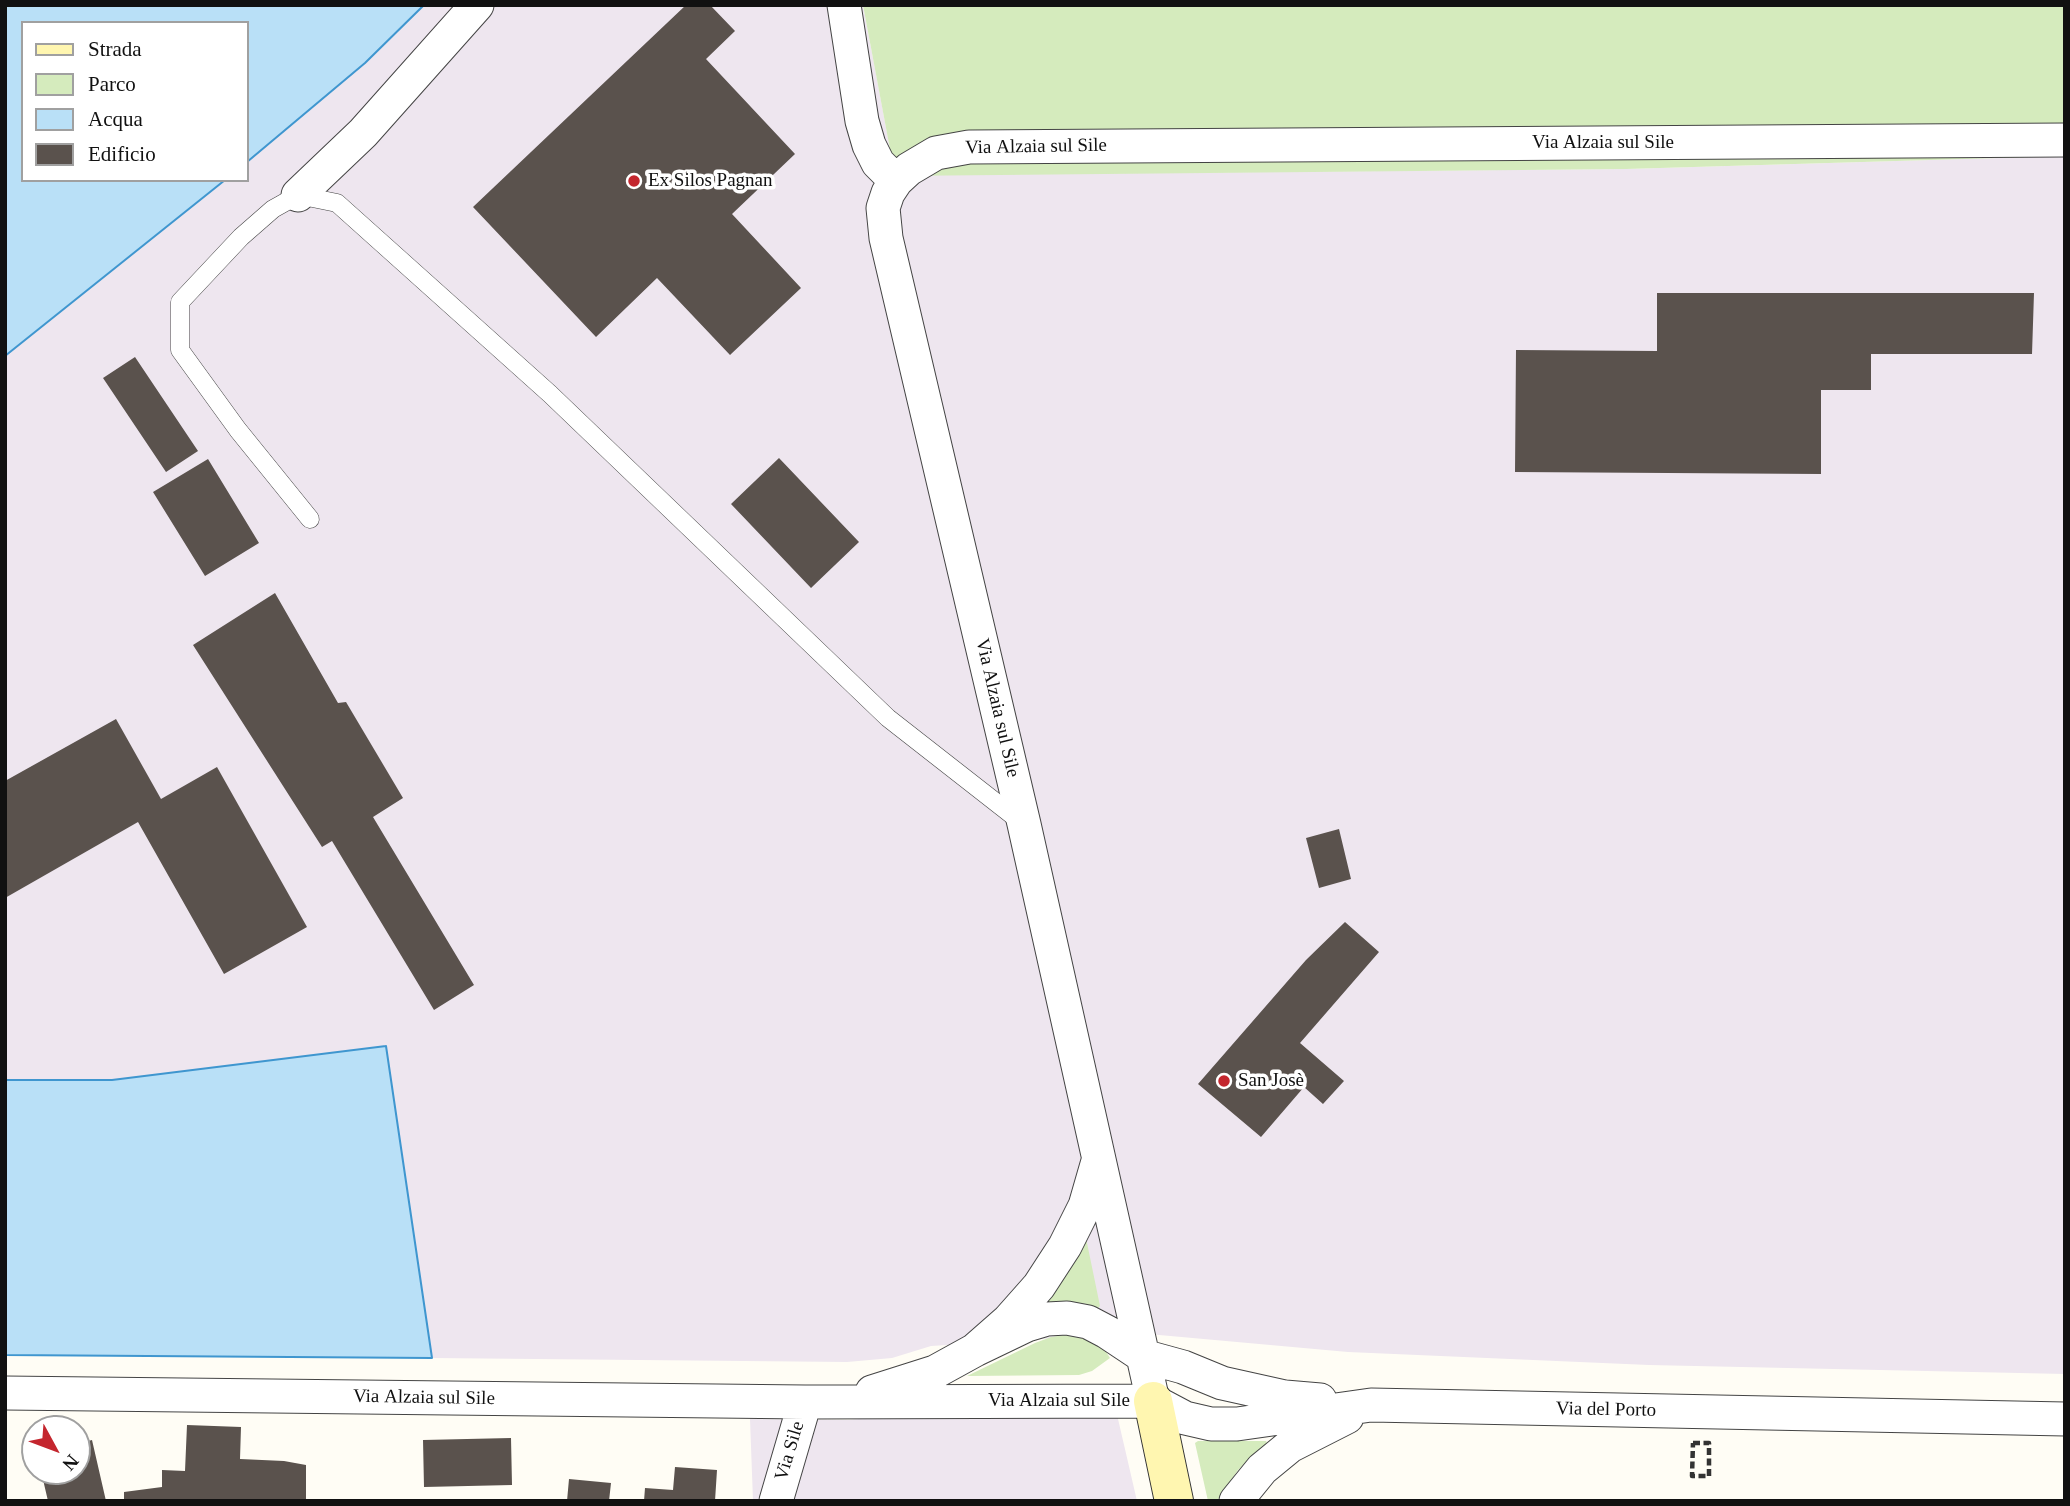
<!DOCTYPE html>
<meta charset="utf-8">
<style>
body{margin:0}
#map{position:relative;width:2070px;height:1506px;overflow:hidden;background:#fffdf5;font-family:"Times New Roman",serif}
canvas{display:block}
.frame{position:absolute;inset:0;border:7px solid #111;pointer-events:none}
.legend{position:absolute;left:21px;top:21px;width:228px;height:161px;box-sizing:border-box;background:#fff;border:2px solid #a0a0a0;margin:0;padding:9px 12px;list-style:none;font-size:21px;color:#111}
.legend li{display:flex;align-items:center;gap:14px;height:35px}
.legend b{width:35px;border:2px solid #a0a0a0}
.north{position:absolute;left:21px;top:1415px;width:70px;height:70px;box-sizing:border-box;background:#fff;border:2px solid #a0a0a0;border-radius:50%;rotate:131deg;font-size:19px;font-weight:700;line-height:28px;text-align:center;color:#111}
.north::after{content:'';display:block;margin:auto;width:24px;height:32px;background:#c4262e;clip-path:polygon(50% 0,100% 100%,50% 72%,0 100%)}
</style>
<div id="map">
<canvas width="2070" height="1506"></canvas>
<div class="frame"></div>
<ul class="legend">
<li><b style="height:9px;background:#fff6b0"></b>Strada</li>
<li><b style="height:19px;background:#d5ebbd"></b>Parco</li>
<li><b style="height:19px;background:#b9e0f7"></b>Acqua</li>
<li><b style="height:19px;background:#5a524d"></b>Edificio</li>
</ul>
<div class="north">N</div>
</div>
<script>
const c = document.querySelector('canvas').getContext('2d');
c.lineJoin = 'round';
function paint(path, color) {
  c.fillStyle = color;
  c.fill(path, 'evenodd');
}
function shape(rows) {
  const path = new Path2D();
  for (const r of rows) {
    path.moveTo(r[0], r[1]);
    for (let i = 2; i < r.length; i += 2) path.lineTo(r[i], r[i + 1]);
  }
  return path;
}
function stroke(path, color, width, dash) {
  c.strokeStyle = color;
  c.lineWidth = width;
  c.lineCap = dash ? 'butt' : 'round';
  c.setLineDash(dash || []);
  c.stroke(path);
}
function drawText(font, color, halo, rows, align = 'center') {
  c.font = font + ' "Times New Roman",serif';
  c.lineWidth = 7;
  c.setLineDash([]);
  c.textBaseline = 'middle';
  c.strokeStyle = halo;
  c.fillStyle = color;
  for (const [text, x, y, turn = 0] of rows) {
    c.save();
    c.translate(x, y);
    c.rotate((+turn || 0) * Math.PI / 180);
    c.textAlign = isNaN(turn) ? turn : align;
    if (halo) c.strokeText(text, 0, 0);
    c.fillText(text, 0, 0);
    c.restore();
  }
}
paint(shape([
 [424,5,863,5,895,175,1626,169,2065,156,2065,1374,1649,1365,1348,1352,1137,1333,931,1346,892,1358,847,1362,432,1358,386,1046,112,1080,5,1080,5,356,225,180,247,180,247,162,365,63],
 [1112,1393,1137,1501,753,1501,750,1419,849,1420]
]), '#eee6ef');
paint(shape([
 [863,5,2065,5,2065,156,1626,169,895,176],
 [1086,1238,1100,1306,1097,1309,1087,1304,1071,1302,1038,1306],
 [1064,1335,1086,1339,1103,1347,1110,1358,1092,1371,1079,1375,967,1376,1035,1343,1051,1337],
 [1198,1441,1266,1441,1267,1443,1238,1470,1217,1501,1208,1501,1195,1443]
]), '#d5ebbd');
const water = shape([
 [5,5,424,5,365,63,247,162,247,23,23,23,23,180,225,180,5,356,5,5],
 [386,1046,432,1358,5,1355,5,1080,112,1080,386,1046]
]);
paint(water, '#b9e0f7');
stroke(water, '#3f96cf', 2);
paint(shape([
 [686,5,710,5,735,31,706,59,795,154,732,214,801,288,730,355,657,278,596,337,473,207],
 [1657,293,2034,293,2032,354,1871,354,1871,390,1821,390,1821,474,1515,472,1516,350,1657,351],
 [135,357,198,451,166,472,103,378],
 [779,458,859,542,811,588,731,504],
 [208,459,259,543,205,576,153,492],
 [275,593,338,703,346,702,403,798,373,817,474,985,434,1010,332,841,322,847,193,645],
 [116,719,161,799,217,767,307,927,224,974,138,822,5,898,5,781],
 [1339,829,1351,879,1319,888,1306,838],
 [1345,922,1379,952,1300,1043,1344,1081,1323,1104,1304,1087,1261,1137,1198,1084,1306,960],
 [187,1425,241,1427,240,1459,284,1461,306,1465,306,1501,124,1501,124,1492,162,1487,162,1470,185,1471],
 [511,1438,512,1485,424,1487,423,1440],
 [92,1440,106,1501,48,1501,41,1471,77,1471,77,1444],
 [675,1467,717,1470,715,1501,644,1501,645,1488,673,1490],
 [569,1479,611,1483,609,1501,567,1501]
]), '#5a524d');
const lane = shape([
 [310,519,238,430,180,350,180,302,241,237,273,209,298,195,337,203,550,394,888,718,1021,822]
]);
const street = shape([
 [844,5,862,121,869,145,878,163,896,181],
 [298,195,363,133,477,5],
 [975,1350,1027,1325,1047,1319,1067,1318,1088,1322,1107,1332,1143,1356,1183,1367,1222,1383,1285,1397,1320,1400],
 [872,1392,935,1372,975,1350,1008,1321,1039,1286,1065,1246,1085,1206,1098,1161],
 [5,1393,805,1402,1153,1401,1185,1418,1211,1424,1237,1424,1371,1405,2065,1419],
 [1153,1401,1024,824,886,238,883,208,888,193,896,181,909,169,936,153,969,147,2065,140],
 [776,1501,805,1402],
 [1236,1501,1262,1469,1290,1446,1347,1417]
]);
const secondary = shape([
 [1153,1401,1174,1501]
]);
stroke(lane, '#444', 19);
stroke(street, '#444', 35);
stroke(secondary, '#333', 40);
stroke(shape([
 [1693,1443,1709,1443,1709,1476,1692,1476,1693,1443]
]), '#333', 4.5, [7, 3.5]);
stroke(lane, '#fff', 18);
stroke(street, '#fff', 33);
stroke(secondary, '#fff6b0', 38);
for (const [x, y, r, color] of [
 [634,181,7,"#c4262e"],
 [1224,1081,7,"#c4262e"]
]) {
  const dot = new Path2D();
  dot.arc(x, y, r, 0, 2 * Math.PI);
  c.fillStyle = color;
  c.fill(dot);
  stroke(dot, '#fff', 2.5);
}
drawText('19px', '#111', '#fff', [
 ["Via Alzaia sul Sile",1603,143],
 ["Via Alzaia sul Sile",1036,147,-1],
 ["Via Alzaia sul Sile",997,708,77],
 ["Via Alzaia sul Sile",424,1398,1],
 ["Via Alzaia sul Sile",1059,1401],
 ["Via del Porto",1606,1410,1],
 ["Via Sile",790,1451,-73]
]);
drawText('19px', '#111', '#fff', [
 ["Ex Silos Pagnan",648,181],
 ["San Josè",1238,1081]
], 'left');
</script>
